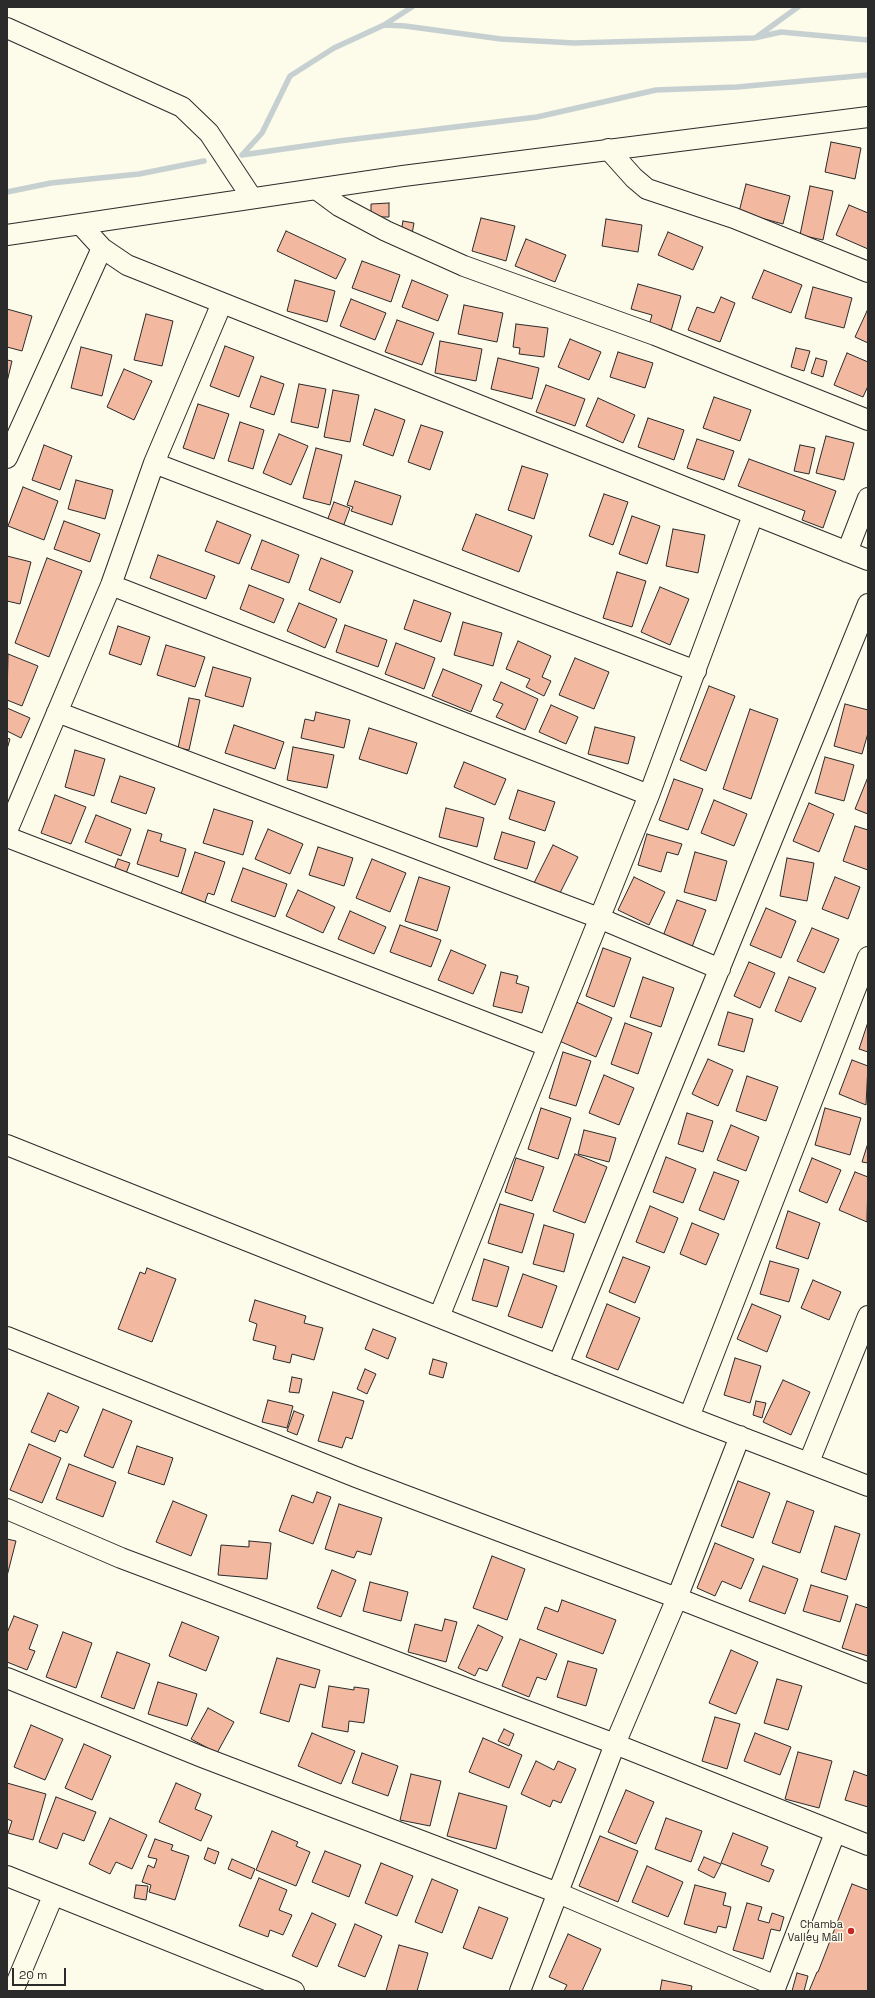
<!DOCTYPE html>
<style>
body{margin:0}
#map{position:relative;width:875px;height:1998px;overflow:hidden;background:#fdfbea;font-family:"Space Grotesk",sans-serif}
canvas{display:block}
.frame{position:absolute;inset:0;border:8px solid #2b2b2b;pointer-events:none}
.scale{position:absolute;left:12px;top:1968px;width:54px;height:18px;box-sizing:border-box;border:2px solid #2b2b2b;border-top:0;padding-left:5px;font-size:12px;line-height:14px;white-space:nowrap;color:#2b2b2b;-webkit-text-stroke:3px #fdfbea;paint-order:stroke}
</style>
<div id="map">
<canvas width="875" height="1998"></canvas>
<div class="frame"></div>
<div class="scale">20 m</div>
</div>
<script>
const c = document.querySelector('canvas').getContext('2d');
c.lineJoin = 'round';
function shape(rows) {
  const path = new Path2D();
  for (const r of rows) {
    path.moveTo(r[0], r[1]);
    for (let i = 2; i < r.length; i += 2) path.lineTo(r[i], r[i + 1]);
  }
  return path;
}
function stroke(path, color, width, dash) {
  c.strokeStyle = color;
  c.lineWidth = width;
  c.lineCap = dash ? 'butt' : 'round';
  c.setLineDash(dash || []);
  c.stroke(path);
}
function paint(path, color) {
  c.fillStyle = color;
  c.fill(path, 'evenodd');
}
function drawText(font, color, halo, rows, align = 'center') {
  c.font = font + ' "Space Grotesk",sans-serif';
  c.lineWidth = 3;
  c.setLineDash([]);
  c.textBaseline = 'middle';
  c.strokeStyle = halo;
  c.fillStyle = color;
  for (const [text, x, y, turn = 0] of rows) {
    c.save();
    c.translate(x, y);
    c.rotate((+turn || 0) * Math.PI / 180);
    c.textAlign = isNaN(turn) ? turn : align;
    if (halo) c.strokeText(text, 0, 0);
    c.fillText(text, 0, 0);
    c.restore();
  }
}
stroke(shape([
 [384,25,412,7],
 [758,36,798,7],
 [242,155,262,133,290,76,334,48,384,25,405,26,501,39,574,43,754,38,781,32,868,40],
 [242,155,339,141,537,117,656,90,737,87,868,75],
 [7,192,51,183,139,174,204,161]
]), '#c7d0d0', 5.5);
const building = shape([
 [831,142,861,148,855,179,825,172,831,142],
 [746,184,790,196,783,224,739,212,746,184],
 [810,186,833,191,823,240,800,235,810,186],
 [389,203,389,217,371,217,371,204,389,203],
 [849,205,868,213,868,249,836,235,849,205],
 [481,218,515,226,506,261,472,251,481,218],
 [606,219,642,225,638,252,602,246,606,219],
 [403,221,414,223,412,234,401,232,403,221],
 [286,231,346,259,336,279,277,251,286,231],
 [668,232,703,247,693,270,658,255,668,232],
 [526,239,566,255,555,282,515,266,526,239],
 [362,261,400,275,391,302,352,288,362,261],
 [764,270,802,285,791,313,752,298,764,270],
 [295,280,335,291,327,322,287,311,295,280],
 [412,280,448,295,438,321,402,307,412,280],
 [638,284,681,296,671,331,649,325,652,315,631,309,638,284],
 [813,287,852,298,844,328,805,318,813,287],
 [721,297,735,303,720,342,688,330,697,307,714,313,721,297],
 [351,299,386,313,375,340,340,326,351,299],
 [464,305,503,313,497,342,458,334,464,305],
 [7,309,32,316,22,351,7,347,7,309],
 [867,311,868,311,868,343,855,337,867,311],
 [146,314,173,321,162,366,134,360,146,314],
 [397,320,434,333,422,365,385,352,397,320],
 [516,324,548,328,544,357,519,354,520,348,513,347,516,324],
 [570,339,601,352,589,380,558,367,570,339],
 [440,341,482,349,476,381,435,373,440,341],
 [225,346,254,357,239,397,210,386,225,346],
 [81,347,112,355,102,396,71,388,81,347],
 [796,348,810,351,804,371,791,367,796,348],
 [618,352,653,363,645,388,610,377,618,352],
 [847,353,868,362,868,386,863,397,834,385,847,353],
 [498,358,539,368,532,399,491,389,498,358],
 [816,358,827,361,823,377,811,373,816,358],
 [7,360,12,361,7,382,7,360],
 [124,369,152,381,134,420,107,407,124,369],
 [261,376,284,384,274,415,250,407,261,376],
 [299,384,326,389,318,428,291,422,299,384],
 [546,385,585,399,575,426,536,412,546,385],
 [333,390,359,395,350,442,324,437,333,390],
 [714,397,751,410,740,441,703,428,714,397],
 [598,398,635,415,623,443,586,426,598,398],
 [198,404,229,414,214,459,183,448,198,404],
 [375,409,405,420,393,456,363,445,375,409],
 [648,418,684,430,674,460,638,447,648,418],
 [240,422,264,430,253,469,228,461,240,422],
 [421,425,443,432,430,470,408,462,421,425],
 [279,434,308,446,291,485,263,473,279,434],
 [826,436,854,443,844,480,816,473,826,436],
 [697,439,734,451,724,480,687,468,697,439],
 [44,445,72,456,60,490,32,480,44,445],
 [800,445,815,448,809,474,794,471,800,445],
 [316,448,342,455,330,505,303,498,316,448],
 [749,459,836,491,823,528,802,520,805,511,738,486,749,459],
 [522,466,548,474,534,519,508,510,522,466],
 [76,480,113,490,105,519,68,509,76,480],
 [355,481,401,496,392,525,351,511,353,507,347,505,355,481],
 [23,487,58,501,44,540,8,526,23,487],
 [604,494,628,502,613,545,589,536,604,494],
 [334,502,350,508,343,527,327,521,334,502],
 [476,514,532,536,519,572,462,550,476,514],
 [632,516,660,526,647,564,619,554,632,516],
 [64,521,100,534,90,562,54,549,64,521],
 [217,521,251,535,239,564,205,551,217,521],
 [673,529,705,535,698,573,666,566,673,529],
 [262,540,299,555,289,583,251,569,262,540],
 [158,555,215,576,206,599,150,578,158,555],
 [7,556,31,562,20,604,7,601,7,556],
 [47,558,82,571,49,657,15,643,47,558],
 [321,558,353,571,340,603,309,590,321,558],
 [617,572,646,581,632,627,603,618,617,572],
 [249,585,284,599,274,623,240,609,249,585],
 [660,587,689,599,670,645,641,632,660,587],
 [414,600,451,613,441,642,404,629,414,600],
 [299,603,337,619,325,648,287,631,299,603],
 [463,622,502,633,493,666,454,655,463,622],
 [345,625,387,640,378,667,336,652,345,625],
 [118,626,150,637,141,665,109,654,118,626],
 [518,641,551,656,542,677,551,681,544,696,526,687,530,679,506,669,518,641],
 [396,643,435,658,424,689,385,674,396,643],
 [166,645,205,657,195,687,157,675,166,645],
 [8,654,38,666,22,706,7,700,8,654],
 [575,658,609,672,594,709,559,695,575,658],
 [213,667,251,678,243,707,205,696,213,667],
 [443,669,482,685,471,712,432,696,443,669],
 [501,682,538,699,525,730,496,717,503,704,493,700,501,682],
 [709,686,735,696,706,771,680,760,709,686],
 [189,698,200,700,189,750,178,748,189,698],
 [845,704,868,710,868,733,862,754,834,746,845,704],
 [551,705,578,717,566,744,539,732,551,705],
 [7,708,30,718,21,738,7,731,7,708],
 [750,709,778,719,751,799,723,789,750,709],
 [316,712,350,720,344,748,301,738,305,719,314,721,316,712],
 [234,725,284,742,275,769,225,753,234,725],
 [595,727,635,737,628,764,588,754,595,727],
 [369,728,417,743,407,774,359,759,369,728],
 [7,738,10,739,7,749,7,738],
 [293,747,334,755,327,788,287,780,293,747],
 [75,750,105,759,94,796,65,787,75,750],
 [825,757,854,765,844,801,815,793,825,757],
 [464,762,506,779,495,805,454,787,464,762],
 [120,776,155,788,146,814,111,802,120,776],
 [868,777,868,814,855,809,868,777],
 [674,779,703,789,688,830,659,820,674,779],
 [518,790,555,802,545,831,509,819,518,790],
 [55,795,86,807,71,844,41,833,55,795],
 [714,800,747,814,734,846,701,833,714,800],
 [809,803,834,814,819,852,793,841,809,803],
 [446,808,484,818,477,847,439,837,446,808],
 [214,809,253,821,243,855,203,843,214,809],
 [96,815,131,829,121,856,85,842,96,815],
 [855,826,868,830,868,870,843,861,855,826],
 [268,829,303,844,290,874,255,859,268,829],
 [148,830,162,834,160,841,186,849,178,877,137,864,148,830],
 [502,832,535,842,527,869,494,859,502,832],
 [647,834,682,844,678,855,667,852,661,872,638,865,647,834],
 [553,845,578,857,559,895,534,883,553,845],
 [318,847,353,858,344,886,309,875,318,847],
 [195,852,225,862,214,895,208,893,204,905,180,897,195,852],
 [695,852,727,861,716,901,684,892,695,852],
 [787,858,814,863,807,901,780,896,787,858],
 [118,859,130,863,125,876,113,872,118,859],
 [372,859,406,873,390,912,356,898,372,859],
 [243,868,287,884,275,917,231,901,243,868],
 [419,877,450,887,437,931,405,921,419,877],
 [634,877,665,892,649,925,618,910,634,877],
 [835,877,860,887,848,919,822,909,835,877],
 [298,890,335,907,323,933,286,916,298,890],
 [677,900,706,910,692,947,663,936,677,900],
 [766,908,796,921,781,958,750,945,766,908],
 [350,911,386,927,374,954,338,939,350,911],
 [400,925,441,940,431,967,390,952,400,925],
 [812,928,839,939,824,973,797,961,812,928],
 [603,948,631,958,614,1007,586,996,603,948],
 [451,950,486,965,473,994,438,980,451,950],
 [749,962,775,973,760,1008,734,996,749,962],
 [501,972,518,976,516,983,529,987,522,1013,493,1006,501,972],
 [643,977,674,988,661,1027,630,1017,643,977],
 [789,977,816,988,801,1022,775,1011,789,977],
 [574,1001,612,1018,596,1057,557,1040,574,1001],
 [728,1012,753,1019,744,1052,718,1045,728,1012],
 [868,1022,868,1052,859,1049,868,1022],
 [625,1023,652,1033,638,1074,611,1064,625,1023],
 [563,1052,591,1061,576,1106,549,1098,563,1052],
 [708,1059,733,1070,718,1106,692,1094,708,1059],
 [852,1060,868,1066,866,1105,839,1094,852,1060],
 [604,1075,634,1088,619,1125,589,1113,604,1075],
 [747,1076,778,1087,766,1121,736,1111,747,1076],
 [541,1108,571,1118,558,1159,528,1149,541,1108],
 [825,1108,861,1118,850,1155,815,1145,825,1108],
 [687,1113,713,1121,703,1152,678,1144,687,1113],
 [731,1125,759,1137,746,1171,717,1160,731,1125],
 [584,1130,616,1138,609,1162,578,1154,584,1130],
 [868,1143,868,1163,862,1162,868,1143],
 [575,1154,607,1167,585,1223,553,1211,575,1154],
 [666,1157,696,1169,683,1203,653,1192,666,1157],
 [516,1158,544,1167,532,1201,505,1192,516,1158],
 [812,1158,841,1170,827,1203,799,1191,812,1158],
 [714,1172,739,1181,724,1220,699,1210,714,1172],
 [855,1172,868,1177,867,1222,839,1210,855,1172],
 [500,1204,534,1214,522,1253,488,1243,500,1204],
 [650,1206,678,1218,664,1253,636,1242,650,1206],
 [788,1211,820,1223,808,1259,776,1248,788,1211],
 [692,1223,719,1234,706,1265,680,1254,692,1223],
 [544,1225,574,1234,564,1272,533,1264,544,1225],
 [623,1257,650,1267,635,1303,609,1292,623,1257],
 [484,1259,509,1267,497,1307,472,1300,484,1259],
 [770,1261,799,1269,789,1302,760,1294,770,1261],
 [147,1268,176,1279,152,1342,118,1329,140,1272,145,1274,147,1268],
 [523,1274,557,1286,542,1328,508,1316,523,1274],
 [813,1280,841,1292,829,1320,801,1308,813,1280],
 [255,1300,306,1316,304,1323,323,1328,314,1360,292,1354,290,1363,273,1359,276,1346,253,1340,257,1324,249,1321,255,1300],
 [607,1304,640,1318,618,1370,586,1357,607,1304],
 [752,1304,781,1316,767,1352,737,1339,752,1304],
 [373,1329,396,1338,388,1359,365,1349,373,1329],
 [735,1358,761,1366,750,1403,724,1395,735,1358],
 [433,1359,447,1363,443,1378,429,1374,433,1359],
 [365,1369,376,1374,367,1394,357,1389,365,1369],
 [292,1377,302,1379,299,1393,289,1392,292,1377],
 [783,1380,810,1392,791,1435,763,1422,783,1380],
 [333,1392,364,1401,352,1439,346,1437,342,1448,318,1441,333,1392],
 [48,1393,79,1407,67,1433,60,1430,55,1442,31,1432,48,1393],
 [268,1400,293,1406,287,1428,262,1422,268,1400],
 [756,1401,766,1403,762,1418,753,1415,756,1401],
 [103,1409,132,1421,113,1468,84,1456,103,1409],
 [294,1411,304,1415,297,1435,287,1431,294,1411],
 [29,1444,61,1458,42,1503,10,1490,29,1444],
 [137,1446,173,1458,164,1485,128,1473,137,1446],
 [69,1464,116,1482,103,1517,56,1499,69,1464],
 [738,1481,770,1493,753,1538,721,1526,738,1481],
 [317,1492,331,1497,313,1544,279,1531,292,1495,313,1503,317,1492],
 [173,1501,207,1515,191,1556,156,1542,173,1501],
 [787,1501,814,1511,800,1553,772,1543,787,1501],
 [339,1504,382,1518,371,1555,357,1551,354,1558,325,1549,339,1504],
 [835,1526,860,1534,846,1580,821,1572,835,1526],
 [7,1539,16,1541,7,1576,7,1539],
 [249,1541,271,1543,267,1579,218,1575,221,1545,249,1547,249,1541],
 [715,1543,754,1559,741,1589,722,1581,715,1596,697,1588,715,1543],
 [492,1556,525,1569,507,1620,473,1608,492,1556],
 [763,1566,798,1579,785,1614,749,1601,763,1566],
 [332,1570,356,1580,341,1617,317,1608,332,1570],
 [370,1582,408,1592,401,1621,363,1611,370,1582],
 [811,1585,848,1596,840,1622,803,1611,811,1585],
 [562,1600,616,1620,603,1654,537,1629,545,1607,558,1612,562,1600],
 [856,1604,868,1608,868,1656,842,1648,856,1604],
 [14,1616,38,1625,29,1649,35,1651,27,1670,7,1662,7,1633,14,1616],
 [445,1619,457,1622,446,1662,408,1652,415,1624,442,1631,445,1619],
 [182,1622,219,1637,206,1671,169,1656,182,1622],
 [478,1625,503,1637,487,1671,479,1668,475,1676,458,1668,478,1625],
 [63,1632,92,1643,76,1688,46,1677,63,1632],
 [520,1639,557,1654,546,1680,537,1677,529,1697,502,1686,520,1639],
 [731,1650,758,1662,736,1714,709,1703,731,1650],
 [117,1652,150,1664,134,1709,101,1697,117,1652],
 [277,1658,320,1670,315,1688,300,1684,289,1722,260,1713,277,1658],
 [568,1661,597,1669,586,1706,557,1697,568,1661],
 [777,1679,802,1686,788,1730,764,1723,777,1679],
 [158,1682,197,1694,187,1726,148,1714,158,1682],
 [329,1686,354,1690,354,1687,369,1689,364,1723,349,1721,348,1732,322,1727,329,1686],
 [208,1708,234,1722,217,1753,191,1739,208,1708],
 [715,1717,740,1724,727,1769,702,1761,715,1717],
 [31,1725,63,1739,45,1780,14,1767,31,1725],
 [504,1729,514,1734,509,1746,498,1741,504,1729],
 [312,1733,355,1751,341,1784,298,1766,312,1733],
 [755,1733,791,1747,780,1775,744,1761,755,1733],
 [483,1738,522,1755,509,1788,469,1772,483,1738],
 [84,1744,111,1756,92,1800,65,1788,84,1744],
 [798,1752,832,1761,819,1808,785,1799,798,1752],
 [362,1753,398,1766,388,1796,352,1783,362,1753],
 [536,1761,554,1770,558,1761,576,1769,561,1803,553,1800,550,1807,521,1794,536,1761],
 [854,1771,868,1776,868,1807,845,1800,854,1771],
 [411,1774,441,1781,430,1826,400,1820,411,1774],
 [7,1783,46,1794,33,1840,8,1833,12,1821,7,1819,7,1783],
 [176,1783,201,1794,195,1809,212,1816,201,1841,159,1822,176,1783],
 [626,1790,654,1802,636,1844,608,1832,626,1790],
 [459,1793,507,1806,496,1849,447,1836,459,1793],
 [56,1797,96,1812,84,1841,63,1833,57,1849,39,1842,56,1797],
 [110,1818,147,1835,132,1869,116,1862,110,1874,89,1864,110,1818],
 [666,1818,702,1831,691,1862,655,1849,666,1818],
 [272,1831,298,1842,296,1846,310,1852,296,1886,256,1870,272,1831],
 [733,1833,768,1847,761,1865,774,1870,769,1882,721,1863,733,1833],
 [600,1836,638,1851,618,1902,579,1886,600,1836],
 [155,1839,173,1845,171,1850,189,1856,175,1900,149,1892,151,1885,142,1882,148,1865,154,1868,157,1859,148,1857,155,1839],
 [208,1848,219,1852,215,1864,204,1859,208,1848],
 [325,1851,361,1865,349,1897,312,1882,325,1851],
 [704,1857,721,1864,714,1878,698,1870,704,1857],
 [232,1859,255,1869,251,1879,228,1869,232,1859],
 [381,1863,413,1876,397,1916,365,1903,381,1863],
 [647,1866,683,1882,668,1917,632,1902,647,1866],
 [259,1878,287,1890,279,1910,292,1915,283,1935,270,1930,268,1937,239,1926,259,1878],
 [432,1879,458,1890,442,1933,415,1922,432,1879],
 [852,1884,868,1890,868,1991,809,1991,817,1972,818,1972,852,1884],
 [136,1885,148,1886,146,1900,134,1898,136,1885],
 [695,1885,726,1893,723,1905,731,1907,726,1928,718,1926,716,1933,684,1924,695,1885],
 [747,1903,762,1907,758,1920,769,1923,772,1913,784,1917,780,1931,771,1929,763,1959,733,1950,747,1903],
 [479,1907,508,1918,492,1959,463,1948,479,1907],
 [312,1913,336,1924,317,1967,292,1956,312,1913],
 [355,1924,382,1936,365,1977,338,1966,355,1924],
 [568,1934,601,1949,582,1991,564,1991,567,1985,549,1977,568,1934],
 [399,1945,428,1953,417,1991,386,1991,399,1945],
 [797,1973,808,1976,804,1991,792,1991,797,1973],
 [662,1980,692,1986,691,1991,660,1991,662,1980]
]);
paint(building, '#f2b8a0');
stroke(building, '#2b2b2b', 1);
const minor = shape([
 [7,28,182,107,209,133,252,198],
 [608,149,634,178,647,189,734,218,868,272],
 [316,189,339,206,386,231,464,266,655,335,868,420],
 [81,225,102,248,127,265,868,560],
 [7,235,403,176,868,117],
 [7,458,102,248],
 [154,463,696,671],
 [847,552,868,498],
 [111,585,649,795],
 [57,712,599,918,720,969],
 [7,831,111,585,154,463,222,303],
 [7,837,547,1046],
 [7,1145,689,1417,868,1486],
 [439,1317,649,795,753,515],
 [7,1337,356,1477,677,1598,868,1673],
 [558,1365,868,604],
 [689,1417,868,957],
 [809,1462,868,1316],
 [7,1509,121,1558,615,1744,868,1845],
 [7,1678,202,1757,558,1893,776,1986],
 [7,1876,294,1991],
 [13,1991,53,1896],
 [520,1991,615,1744,677,1598,740,1436],
 [774,1991,835,1833]
]);
stroke(minor, '#2b2b2b', 22);
stroke(minor, '#fdfbea', 20);
for (const [x, y, r, color] of [
 [851,1931,4,"#c62828"]
]) {
  const dot = new Path2D();
  dot.arc(x, y, r, 0, 2 * Math.PI);
  c.fillStyle = color;
  c.fill(dot);
  stroke(dot, '#fdfbea', 1.5);
}
drawText('11px', '#2b2b2b', '#fdfbea', [
 ["Chamba",843,1925],
 ["Valley Mall",843,1938]
], 'right');
</script>
